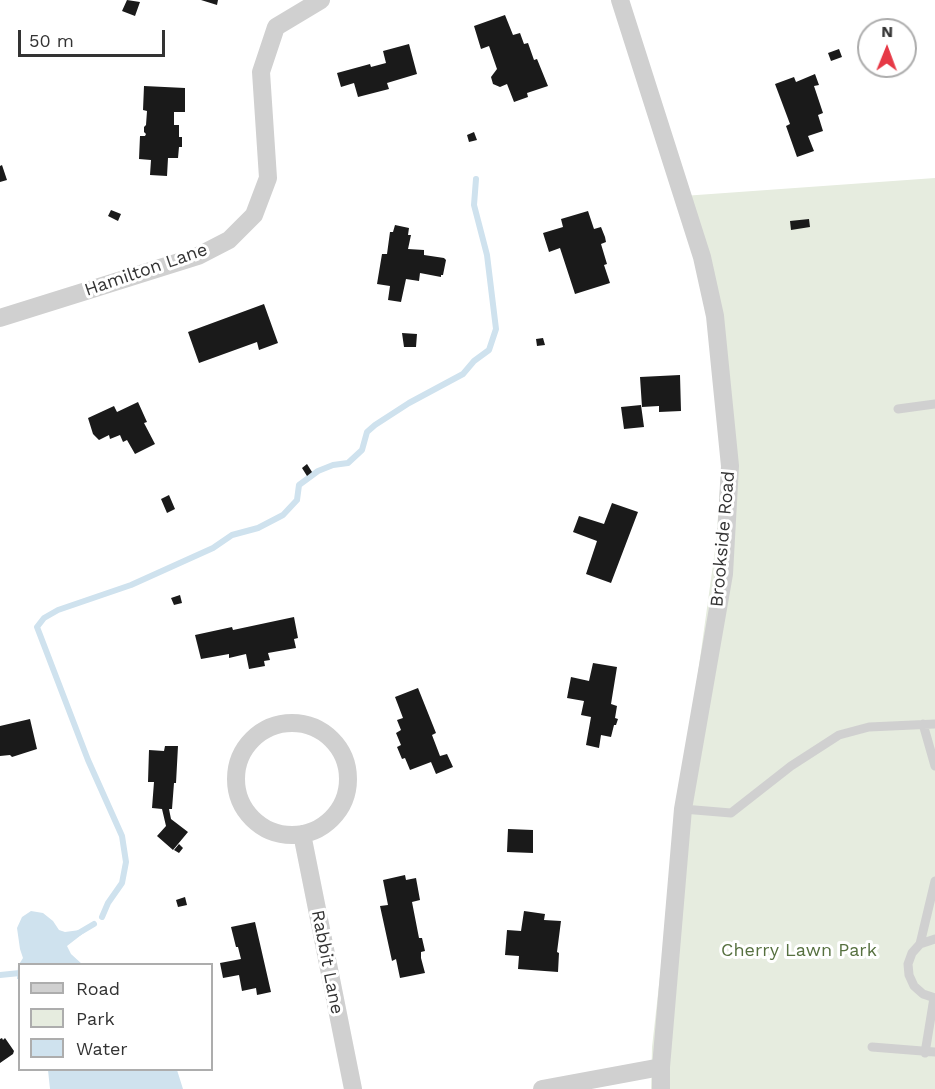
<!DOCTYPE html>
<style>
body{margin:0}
#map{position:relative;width:935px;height:1089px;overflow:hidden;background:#fff;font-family:"Work Sans",sans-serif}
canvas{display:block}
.legend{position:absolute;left:18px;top:963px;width:195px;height:108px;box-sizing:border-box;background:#fff;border:2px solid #adadad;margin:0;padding:8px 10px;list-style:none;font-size:18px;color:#333}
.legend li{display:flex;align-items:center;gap:12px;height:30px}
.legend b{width:30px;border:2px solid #adadad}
.north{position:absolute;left:857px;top:18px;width:60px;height:60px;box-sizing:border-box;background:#fff;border:2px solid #adadad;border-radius:50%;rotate:1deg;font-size:16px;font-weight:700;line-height:24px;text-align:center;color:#333}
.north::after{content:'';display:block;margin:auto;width:21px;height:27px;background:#e63946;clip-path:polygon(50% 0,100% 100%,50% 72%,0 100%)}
.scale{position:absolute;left:18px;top:30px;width:147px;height:27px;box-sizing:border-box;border:3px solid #333;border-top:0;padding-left:8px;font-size:18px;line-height:21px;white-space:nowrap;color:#333;-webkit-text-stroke:4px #fff;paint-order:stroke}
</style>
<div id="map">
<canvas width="935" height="1089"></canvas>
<ul class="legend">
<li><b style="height:8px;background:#d0d0d0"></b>Road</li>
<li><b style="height:16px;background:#e6ecdf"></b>Park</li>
<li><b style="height:16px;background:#cfe2ee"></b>Water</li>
</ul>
<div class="north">N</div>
<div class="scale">50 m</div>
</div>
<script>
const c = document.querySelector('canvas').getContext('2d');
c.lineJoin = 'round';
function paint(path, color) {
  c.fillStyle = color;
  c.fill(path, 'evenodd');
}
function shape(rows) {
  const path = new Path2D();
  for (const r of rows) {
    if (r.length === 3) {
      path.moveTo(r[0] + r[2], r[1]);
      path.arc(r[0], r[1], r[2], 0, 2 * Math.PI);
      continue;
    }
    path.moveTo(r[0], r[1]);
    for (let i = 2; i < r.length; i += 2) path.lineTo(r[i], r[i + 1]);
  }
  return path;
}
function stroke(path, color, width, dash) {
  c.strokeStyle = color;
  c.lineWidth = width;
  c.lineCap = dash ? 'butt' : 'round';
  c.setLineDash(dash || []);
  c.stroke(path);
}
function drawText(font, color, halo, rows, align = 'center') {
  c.font = font + ' "Work Sans",sans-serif';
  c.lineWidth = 6;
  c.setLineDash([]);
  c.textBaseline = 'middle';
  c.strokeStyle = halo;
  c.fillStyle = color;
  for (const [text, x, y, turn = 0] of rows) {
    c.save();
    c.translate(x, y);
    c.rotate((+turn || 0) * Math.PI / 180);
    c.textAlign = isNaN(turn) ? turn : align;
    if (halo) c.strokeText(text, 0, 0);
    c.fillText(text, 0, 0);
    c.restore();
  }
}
paint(shape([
 [935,178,935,1089,651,1089,652,1047,678,817,716,543,725,421,703,266,683,196]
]), '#e6ecdf');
paint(shape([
 [31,911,43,913,53,921,59,930,65,932,80,930,85,932,67,946,71,954,82,964,20,964,19,979,17,979,18,966,23,958,20,949,17,928,22,917],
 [48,1070,177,1070,183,1089,50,1089]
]), '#cfe2ee');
stroke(shape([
 [102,917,108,903,122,883,126,862,122,836,88,760,37,627,44,618,58,610,131,585,213,548,232,535,258,528,283,515,297,500,299,485,318,471,333,465,348,463,362,450,367,432,375,425,409,403,463,374,474,361,489,350,496,329,487,255,474,205,476,179],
 [77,934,94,924],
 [0,975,20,973]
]), '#cfe2ee', 6);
paint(shape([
 [127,0,140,2,135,16,122,11],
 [201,0,218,0,217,5],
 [505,15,513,35,520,33,524,44,528,43,534,60,537,59,548,86,527,93,528,97,514,102,507,84,500,87,493,84,491,77,497,69,489,46,481,49,474,26],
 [409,44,417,74,387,83,389,89,358,97,354,83,341,87,337,73,370,64,371,67,386,63,383,51],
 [839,49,842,57,831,61,828,53],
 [815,74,819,85,814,86,823,113,818,115,823,131,808,136,814,151,797,157,786,126,790,124,775,84,794,77,796,82],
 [144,86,185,88,185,112,174,112,174,125,179,125,179,137,182,137,182,147,179,147,178,158,168,158,167,176,150,175,151,160,139,159,140,136,145,136,146,134,144,132,144,127,146,125,147,111,143,110],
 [474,132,477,140,469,142,467,135],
 [2,165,7,180,0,182,0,166],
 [111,210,121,214,118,221,108,216],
 [588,211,594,229,601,227,605,237,606,242,601,244,607,264,604,265,610,283,575,294,560,248,549,252,543,233,563,227,561,219],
 [809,219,810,227,791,230,790,221],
 [395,225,409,228,408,235,411,235,408,249,424,250,424,255,444,258,446,260,443,275,441,275,441,277,420,273,419,281,406,279,401,302,388,300,390,286,377,284,382,254,387,254,390,232,393,232],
 [264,304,278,343,259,350,257,342,199,363,188,332],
 [402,333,417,334,416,347,404,347],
 [543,338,545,345,537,346,536,339],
 [680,375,681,411,659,412,659,406,642,407,640,377],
 [138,402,147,422,144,423,155,444,135,454,127,440,123,442,120,435,110,439,109,435,99,440,93,434,88,418,114,406,117,412],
 [641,405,644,427,624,429,621,407],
 [307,464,312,472,307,476,302,468],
 [169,495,175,509,167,513,161,499],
 [612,503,638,512,611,583,586,574,597,541,573,532,579,516,604,524],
 [180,595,182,603,174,605,171,598],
 [294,617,298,638,294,639,296,648,268,653,270,660,264,661,265,666,249,669,246,654,229,658,229,654,201,659,195,635,232,627,233,630],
 [593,663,617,667,611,704,617,706,615,718,618,719,616,725,614,725,611,737,601,735,599,748,586,745,591,717,581,715,584,701,567,698,571,677,589,681],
 [418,688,436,733,432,735,440,756,447,754,453,767,436,774,431,762,410,770,405,758,402,759,397,747,401,745,396,733,401,730,397,720,403,718,395,697],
 [30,719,37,749,12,757,10,755,0,756,0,726],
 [165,746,178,746,176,783,174,783,172,809,169,809,171,819,188,832,173,850,157,836,166,826,162,809,152,808,154,782,148,782,149,750,164,751],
 [508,829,533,830,533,853,507,852],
 [179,844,183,848,179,853,174,850],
 [405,875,406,880,416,878,420,900,412,902,419,938,422,938,425,951,421,952,421,958,425,973,400,978,396,959,392,961,380,906,388,905,383,880],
 [185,897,187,905,178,907,176,900],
 [524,911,545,914,544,920,561,921,557,952,559,953,558,972,518,969,519,956,505,955,507,930,521,931],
 [255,922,271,992,257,995,256,988,242,991,239,975,223,978,220,963,241,959,238,947,236,947,231,927],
 [2,1038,3,1040,5,1038,14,1051,13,1054,0,1063,0,1039]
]), '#1a1a1a');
stroke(shape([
 [898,409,935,404],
 [923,724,935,766],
 [683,809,731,813,791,766,839,735,869,727,935,724],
 [935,939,920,944,912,953,908,964,909,975,914,986,923,994,935,998],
 [920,944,935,881],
 [872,1047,935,1052],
 [925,1053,934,998]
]), '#d0d0d0', 9);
stroke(shape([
 [620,0,702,257,715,316,730,466,724,574,683,809,661,1067,661,1089],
 [0,318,198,256,229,240,254,215,268,178,261,72,276,27,321,0],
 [292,779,56],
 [302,834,353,1089],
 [542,1089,661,1067]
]), '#d0d0d0', 18);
drawText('18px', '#333', '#fff', [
 ["Hamilton Lane",146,270,-19],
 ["Brookside Road",723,539,-85],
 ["Rabbit Lane",327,962,79]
]);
drawText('18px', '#56703f', '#fff', [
 ["Cherry Lawn Park",799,951]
]);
</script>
